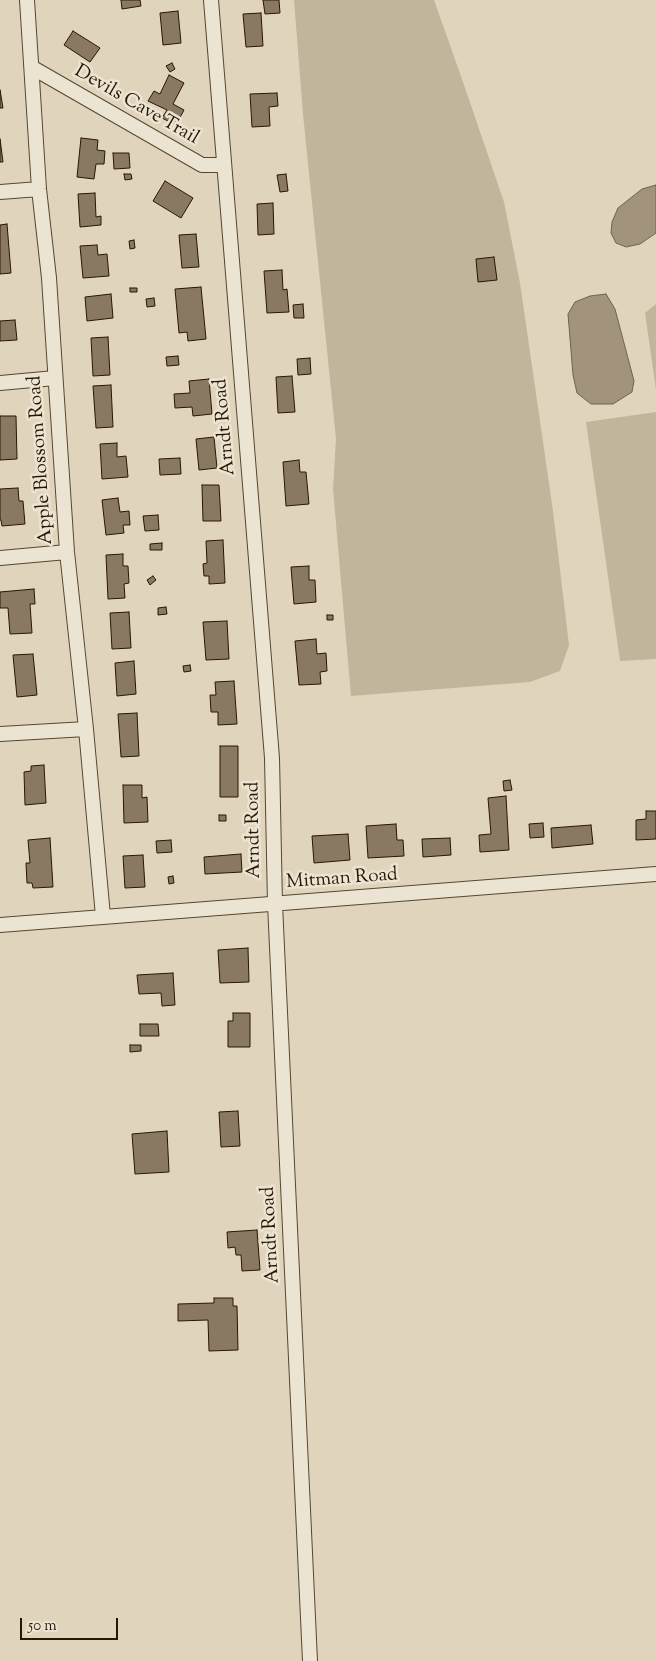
<!DOCTYPE html>
<style>
body{margin:0}
#map{position:relative;width:656px;height:1661px;overflow:hidden;background:#e0d5bc;font-family:"Sorts Mill Goudy",serif}
canvas{display:block}
.scale{position:absolute;left:20px;top:1618px;width:98px;height:22px;box-sizing:border-box;border:2px solid #2a1600;border-top:0;padding-left:6px;font-size:15px;line-height:18px;white-space:nowrap;color:#2a1600;-webkit-text-stroke:4px #ebe4d3;paint-order:stroke}
</style>
<div id="map">
<canvas width="656" height="1661"></canvas>
<div class="scale">50 m</div>
</div>
<script>
const c = document.querySelector('canvas').getContext('2d');
c.lineJoin = 'round';
function paint(path, color) {
  c.fillStyle = color;
  c.fill(path, 'evenodd');
}
function shape(rows) {
  const path = new Path2D();
  for (const r of rows) {
    path.moveTo(r[0], r[1]);
    for (let i = 2; i < r.length; i += 2) path.lineTo(r[i], r[i + 1]);
  }
  return path;
}
function stroke(path, color, width, dash) {
  c.strokeStyle = color;
  c.lineWidth = width;
  c.lineCap = dash ? 'butt' : 'round';
  c.setLineDash(dash || []);
  c.stroke(path);
}
function drawText(font, color, halo, rows, align = 'center') {
  c.font = font + ' "Sorts Mill Goudy",serif';
  c.lineWidth = 5;
  c.setLineDash([]);
  c.textBaseline = 'middle';
  c.strokeStyle = halo;
  c.fillStyle = color;
  for (const [text, x, y, turn = 0] of rows) {
    c.save();
    c.translate(x, y);
    c.rotate((+turn || 0) * Math.PI / 180);
    c.textAlign = isNaN(turn) ? turn : align;
    if (halo) c.strokeText(text, 0, 0);
    c.fillText(text, 0, 0);
    c.restore();
  }
}
paint(shape([
 [294,0,434,0,463,82,504,202,520,283,553,511,569,645,560,671,530,682,351,696,333,489,336,439,303,114],
 [656,304,656,390,645,313],
 [656,412,656,659,620,661,586,422]
]), '#c1b59c');
const water = shape([
 [656,185,656,233,640,244,626,247,616,243,611,233,612,222,618,208,642,189,656,185],
 [606,294,615,309,634,381,632,392,613,404,591,404,577,393,573,375,568,314,575,302,590,296,606,294]
]);
paint(water, '#a2947c');
stroke(water, '#72624a', 1);
const building = shape([
 [121,0,140,0,141,6,122,9,121,0],
 [263,0,279,0,280,13,265,14,263,0],
 [178,11,181,43,163,45,160,13,178,11],
 [261,13,263,46,246,47,243,14,261,13],
 [73,31,100,48,90,62,64,45,73,31],
 [172,63,175,69,170,72,166,66,172,63],
 [169,75,184,83,173,104,184,110,176,125,162,118,167,110,148,101,154,91,160,94,169,75],
 [0,90,3,108,0,108,0,90],
 [277,93,278,106,269,107,270,126,252,127,250,94,277,93],
 [81,138,98,140,97,150,105,151,104,164,96,164,94,179,77,177,81,138],
 [0,139,3,162,0,162,0,139],
 [113,153,129,153,130,168,114,169,113,153],
 [124,174,131,174,132,179,125,180,124,174],
 [286,174,288,191,280,192,277,175,286,174],
 [165,181,193,198,181,218,153,201,165,181],
 [95,193,96,217,101,216,101,225,80,227,78,194,95,193],
 [273,203,274,234,258,235,257,204,273,203],
 [7,224,11,273,0,274,0,225,7,224],
 [196,234,199,267,182,268,179,235,196,234],
 [134,240,135,248,130,249,129,241,134,240],
 [97,245,98,255,107,254,109,276,83,278,80,246,97,245],
 [494,257,497,280,478,282,476,259,494,257],
 [282,270,283,290,287,289,289,312,267,313,264,271,282,270],
 [201,287,206,339,188,341,187,332,179,333,175,289,201,287],
 [130,288,137,288,137,292,130,292,130,288],
 [111,294,113,318,87,321,85,297,111,294],
 [154,298,155,306,147,307,146,299,154,298],
 [303,304,304,318,294,318,293,305,303,304],
 [15,320,17,340,0,341,0,321,15,320],
 [108,337,110,375,93,376,91,338,108,337],
 [178,356,179,365,167,366,166,357,178,356],
 [310,358,311,374,298,375,297,359,310,358],
 [292,376,295,412,278,413,276,377,292,376],
 [209,379,212,414,193,416,192,407,175,408,174,394,190,393,189,381,209,379],
 [111,385,113,427,96,428,93,386,111,385],
 [0,416,16,416,17,459,0,460,0,416],
 [214,437,217,468,199,470,196,439,214,437],
 [117,443,117,457,126,456,128,477,102,479,100,444,117,443],
 [180,458,181,474,160,475,159,459,180,458],
 [299,460,300,472,306,472,309,504,286,506,283,462,299,460],
 [202,485,219,485,221,521,203,521,202,485],
 [18,488,19,501,23,501,25,524,2,526,1,520,0,520,0,489,18,488],
 [118,498,120,512,129,511,130,525,123,525,124,533,106,535,102,500,118,498],
 [158,515,159,530,145,531,143,516,158,515],
 [223,540,225,583,209,584,209,576,204,576,203,564,207,563,206,541,223,540],
 [162,543,162,550,150,550,150,544,162,543],
 [123,554,123,566,128,566,129,583,124,584,125,598,108,599,106,555,123,554],
 [309,566,309,580,315,580,316,602,294,604,291,567,309,566],
 [153,576,156,580,150,585,147,580,153,576],
 [34,589,35,604,30,604,32,633,10,634,8,608,0,608,0,592,34,589],
 [166,607,167,614,158,615,158,608,166,607],
 [129,612,131,648,112,649,110,613,129,612],
 [327,615,333,615,333,620,327,620,327,615],
 [227,621,229,659,206,660,203,622,227,621],
 [316,639,317,654,326,653,327,671,320,672,321,684,299,685,295,641,316,639],
 [33,654,37,695,17,697,13,655,33,654],
 [134,661,136,694,117,696,115,663,134,661],
 [190,665,191,671,184,672,183,666,190,665],
 [234,681,237,724,218,725,218,712,211,712,210,695,216,695,215,682,234,681],
 [137,713,139,756,121,757,118,714,137,713],
 [220,746,238,746,238,797,220,797,220,746],
 [44,765,46,803,25,805,24,772,31,771,31,766,44,765],
 [510,780,512,790,504,791,503,781,510,780],
 [123,785,142,785,142,798,147,797,148,822,124,823,123,785],
 [506,796,509,850,480,852,479,835,491,834,488,798,506,796],
 [646,811,656,811,656,839,636,840,636,820,646,819,646,811],
 [219,815,226,815,226,821,219,821,219,815],
 [543,823,544,837,530,838,529,824,543,823],
 [396,824,397,840,403,840,404,856,368,858,366,826,396,824],
 [591,825,593,844,552,848,551,828,591,825],
 [348,834,350,860,314,863,312,836,348,834],
 [50,838,53,887,33,888,32,883,27,883,26,863,30,863,28,840,50,838],
 [450,838,451,855,423,857,422,839,450,838],
 [171,840,172,852,157,853,156,841,171,840],
 [241,854,242,872,205,874,204,857,241,854],
 [143,855,145,887,125,888,123,856,143,855],
 [173,876,174,883,169,884,168,877,173,876],
 [248,948,249,982,220,983,218,950,248,948],
 [173,973,175,1005,162,1006,161,993,139,994,137,975,173,973],
 [233,1013,250,1013,250,1047,228,1047,228,1021,233,1021,233,1013],
 [140,1024,158,1024,159,1036,140,1036,140,1024],
 [130,1045,141,1045,141,1051,130,1052,130,1045],
 [238,1111,240,1146,221,1147,219,1112,238,1111],
 [167,1131,169,1172,135,1174,132,1134,167,1131],
 [257,1230,260,1270,242,1271,241,1255,236,1255,235,1247,228,1248,227,1232,257,1230],
 [214,1298,233,1298,233,1306,237,1306,238,1350,209,1351,208,1320,178,1321,178,1304,214,1303,214,1298]
]);
paint(building, '#897962');
stroke(building, '#2a1600', 1);
const minor = shape([
 [27,0,39,189,49,278,67,552,86,729,103,916],
 [211,0,272,758,275,904,310,1661],
 [33,68,202,165,223,165],
 [0,192,39,189],
 [0,383,55,378],
 [0,558,67,552],
 [0,734,86,729],
 [0,925,656,874]
]);
stroke(minor, '#58462f', 16);
stroke(minor, '#ebe4d3', 14);
drawText('19px', '#2a1600', '#ebe4d3', [
 ["Devils Cave Trail",136,106,30],
 ["Arndt Road",226,427,-95],
 ["Apple Blossom Road",42,460,-94],
 ["Arndt Road",255,830,-91],
 ["Mitman Road",342,880,-4],
 ["Arndt Road",272,1235,-93]
]);
</script>
